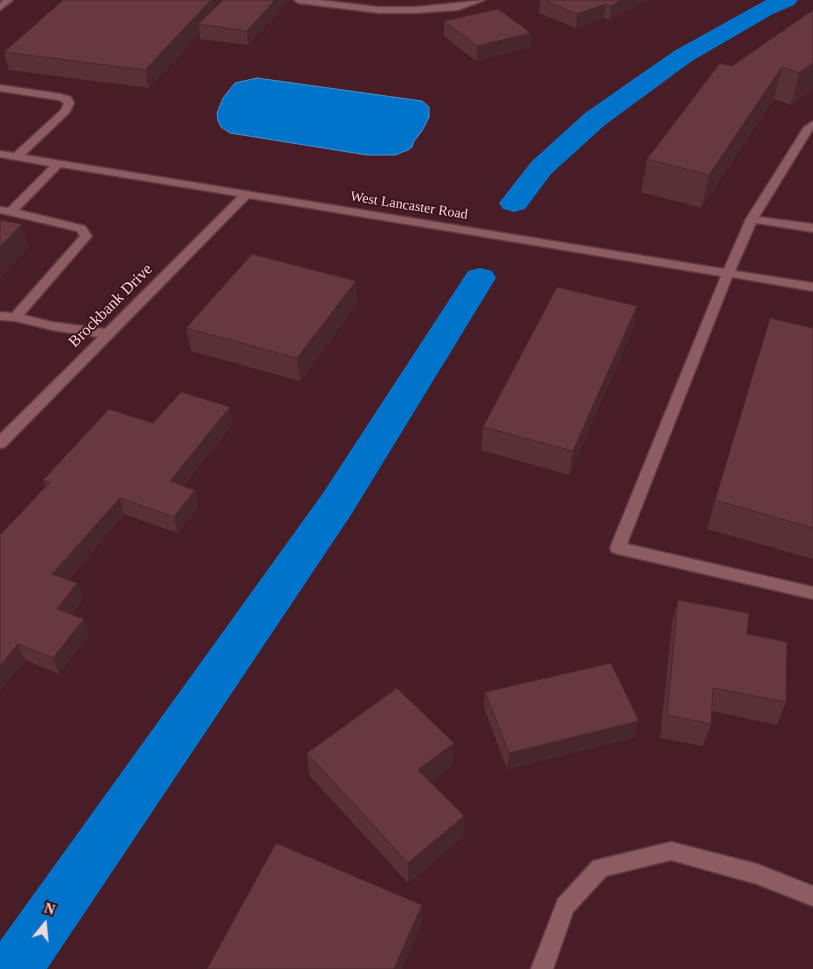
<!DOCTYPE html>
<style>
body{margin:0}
#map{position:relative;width:813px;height:969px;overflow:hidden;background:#491d25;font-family:"Times New Roman",serif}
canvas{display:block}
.north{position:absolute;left:20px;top:899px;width:50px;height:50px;-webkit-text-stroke:4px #3d131c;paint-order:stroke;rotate:17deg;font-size:14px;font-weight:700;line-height:20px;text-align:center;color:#f6d8db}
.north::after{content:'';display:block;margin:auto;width:18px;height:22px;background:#f6d8db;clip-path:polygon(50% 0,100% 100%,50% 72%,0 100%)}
</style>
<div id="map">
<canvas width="813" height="969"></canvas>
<div class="north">N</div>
</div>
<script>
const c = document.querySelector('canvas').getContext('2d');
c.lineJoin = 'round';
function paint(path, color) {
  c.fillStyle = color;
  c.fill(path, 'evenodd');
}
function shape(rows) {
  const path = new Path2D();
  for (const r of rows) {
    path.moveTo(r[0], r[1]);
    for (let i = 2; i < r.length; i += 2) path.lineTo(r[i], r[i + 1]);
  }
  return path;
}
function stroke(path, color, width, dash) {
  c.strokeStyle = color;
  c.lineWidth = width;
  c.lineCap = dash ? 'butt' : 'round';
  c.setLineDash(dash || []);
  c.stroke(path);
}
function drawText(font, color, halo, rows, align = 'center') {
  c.font = font + ' "Times New Roman",serif';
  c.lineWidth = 4;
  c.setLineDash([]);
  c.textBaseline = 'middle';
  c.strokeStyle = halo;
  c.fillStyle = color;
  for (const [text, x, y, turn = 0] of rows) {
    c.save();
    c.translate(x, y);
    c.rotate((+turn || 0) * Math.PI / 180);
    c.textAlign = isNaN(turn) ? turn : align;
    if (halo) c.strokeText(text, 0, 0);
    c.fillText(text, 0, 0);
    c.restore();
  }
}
const water = shape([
 [257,78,422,101,429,107,429,117,422,131,414,141,412,147,408,150,395,155,367,155,230,133,221,127,218,121,217,113,223,98,235,83,257,78]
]);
paint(water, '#0073cb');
stroke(water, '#4a91d0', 1);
paint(shape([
 [766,0,798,0,794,5,773,14,692,61,605,125,551,174,525,209,514,212,503,209,499,203,531,162,585,113,674,51,766,0],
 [480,268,492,271,496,278,351,515,47,969,0,969,0,941,323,493,468,271,480,268]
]), '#0073cb');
const minor = shape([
 [3,0,13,0,0,10,0,3,3,0],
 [294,0,319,0,379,7,416,7,485,0,458,10,416,13,379,13,298,3,294,0],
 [0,85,61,94,71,97,74,103,69,113,25,155,724,269,746,219,804,127,813,121,813,129,759,217,813,224,813,232,756,223,735,271,813,283,813,291,732,277,627,544,813,587,813,599,618,554,612,552,610,548,721,276,249,198,5,447,0,448,0,434,98,337,52,330,15,321,0,320,0,312,12,313,80,236,77,231,0,213,0,207,8,208,50,166,0,157,0,151,14,153,61,110,64,103,59,100,0,91,0,85],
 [61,167,238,196,105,329,52,322,24,315,92,236,85,226,19,210,61,167],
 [671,842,757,864,813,886,813,906,757,884,671,860,606,876,573,912,553,969,531,969,558,899,593,861,671,842]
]);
stroke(minor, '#613b43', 3);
paint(minor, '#8d5b62');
paint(shape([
 [223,0,289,0,248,45,200,39,200,33,149,88,9,70,4,52,215,8],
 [540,0,647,0,609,20,604,18,576,28,539,13],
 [813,10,813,88,791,105,774,99,701,208,641,192,647,159,732,66],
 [444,21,530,47,476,61,444,36],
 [357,304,300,381,191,351,186,328],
 [637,306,633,329,569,475,481,450,483,427],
 [813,328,813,559,707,529,715,500],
 [153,423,233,424,183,486,195,490,198,507,177,533,124,514,68,580,77,583,83,600,71,614,89,635,59,674,25,660,0,691,0,535,45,487,43,480],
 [678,600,747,634,786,702,777,725,712,711,711,724,703,746,660,738,672,623],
 [485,692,635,737,507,769,484,708],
 [454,743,452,765,430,782,463,837,408,883,309,775,307,753]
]), '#593036');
paint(shape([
 [211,0,214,0,216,15,198,24,200,33,149,88,145,70],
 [275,0,289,0,248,45,247,31],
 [622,0,647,0,609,20,611,6],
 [606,4,604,18,576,28,577,14],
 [531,33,530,47,476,61,477,46],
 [813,63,813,88,791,105,799,73],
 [782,67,774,99,701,208,709,175],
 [22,224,29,247,0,278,0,247],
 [356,281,357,304,300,381,297,358],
 [637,306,633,329,569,475,573,451],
 [230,407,233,424,173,498,170,481],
 [195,490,198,507,177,533,174,517],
 [120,498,124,514,58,591,52,574],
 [77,583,83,600,63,625,57,609],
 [84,619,89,635,59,674,53,658],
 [18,644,25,660,0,691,0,666],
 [639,721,635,737,507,769,509,753],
 [454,743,452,765,418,792,418,770],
 [464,816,463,837,408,883,408,863],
 [422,905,422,922,402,969,394,969]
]), '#48272c');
const building = shape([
 [63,0,211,0,145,70,4,52,63,0],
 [223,0,275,0,247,31,198,24,223,0],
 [544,0,622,0,611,6,606,4,577,14,544,0],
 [498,9,531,33,477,46,444,21,498,9],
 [813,10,813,63,799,73,782,67,709,175,647,159,720,63,732,66,813,10],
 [0,220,22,224,0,247,0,220],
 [252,254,356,281,297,358,186,328,252,254],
 [557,287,637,306,573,451,483,427,557,287],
 [770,318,813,328,813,528,715,500,770,318],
 [181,392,230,407,170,481,195,490,174,517,120,498,52,574,77,583,57,609,84,619,53,658,18,644,0,666,0,535,50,482,43,480,109,409,153,423,181,392],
 [678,600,749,613,747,634,787,642,786,702,713,688,711,724,667,715,678,600],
 [611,663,639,721,509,753,485,692,611,663],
 [397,688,454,743,418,770,464,816,408,863,307,753,397,688],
 [276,843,422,905,394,969,207,969,276,843]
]);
paint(building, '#67383f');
stroke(building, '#48272c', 1);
drawText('14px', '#f6d8db', '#3d131c', [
 ["West Lancaster Road",409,206,9]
]);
drawText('16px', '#f6d8db', '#3d131c', [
 ["Brockbank Drive",111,306,-45]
]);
</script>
